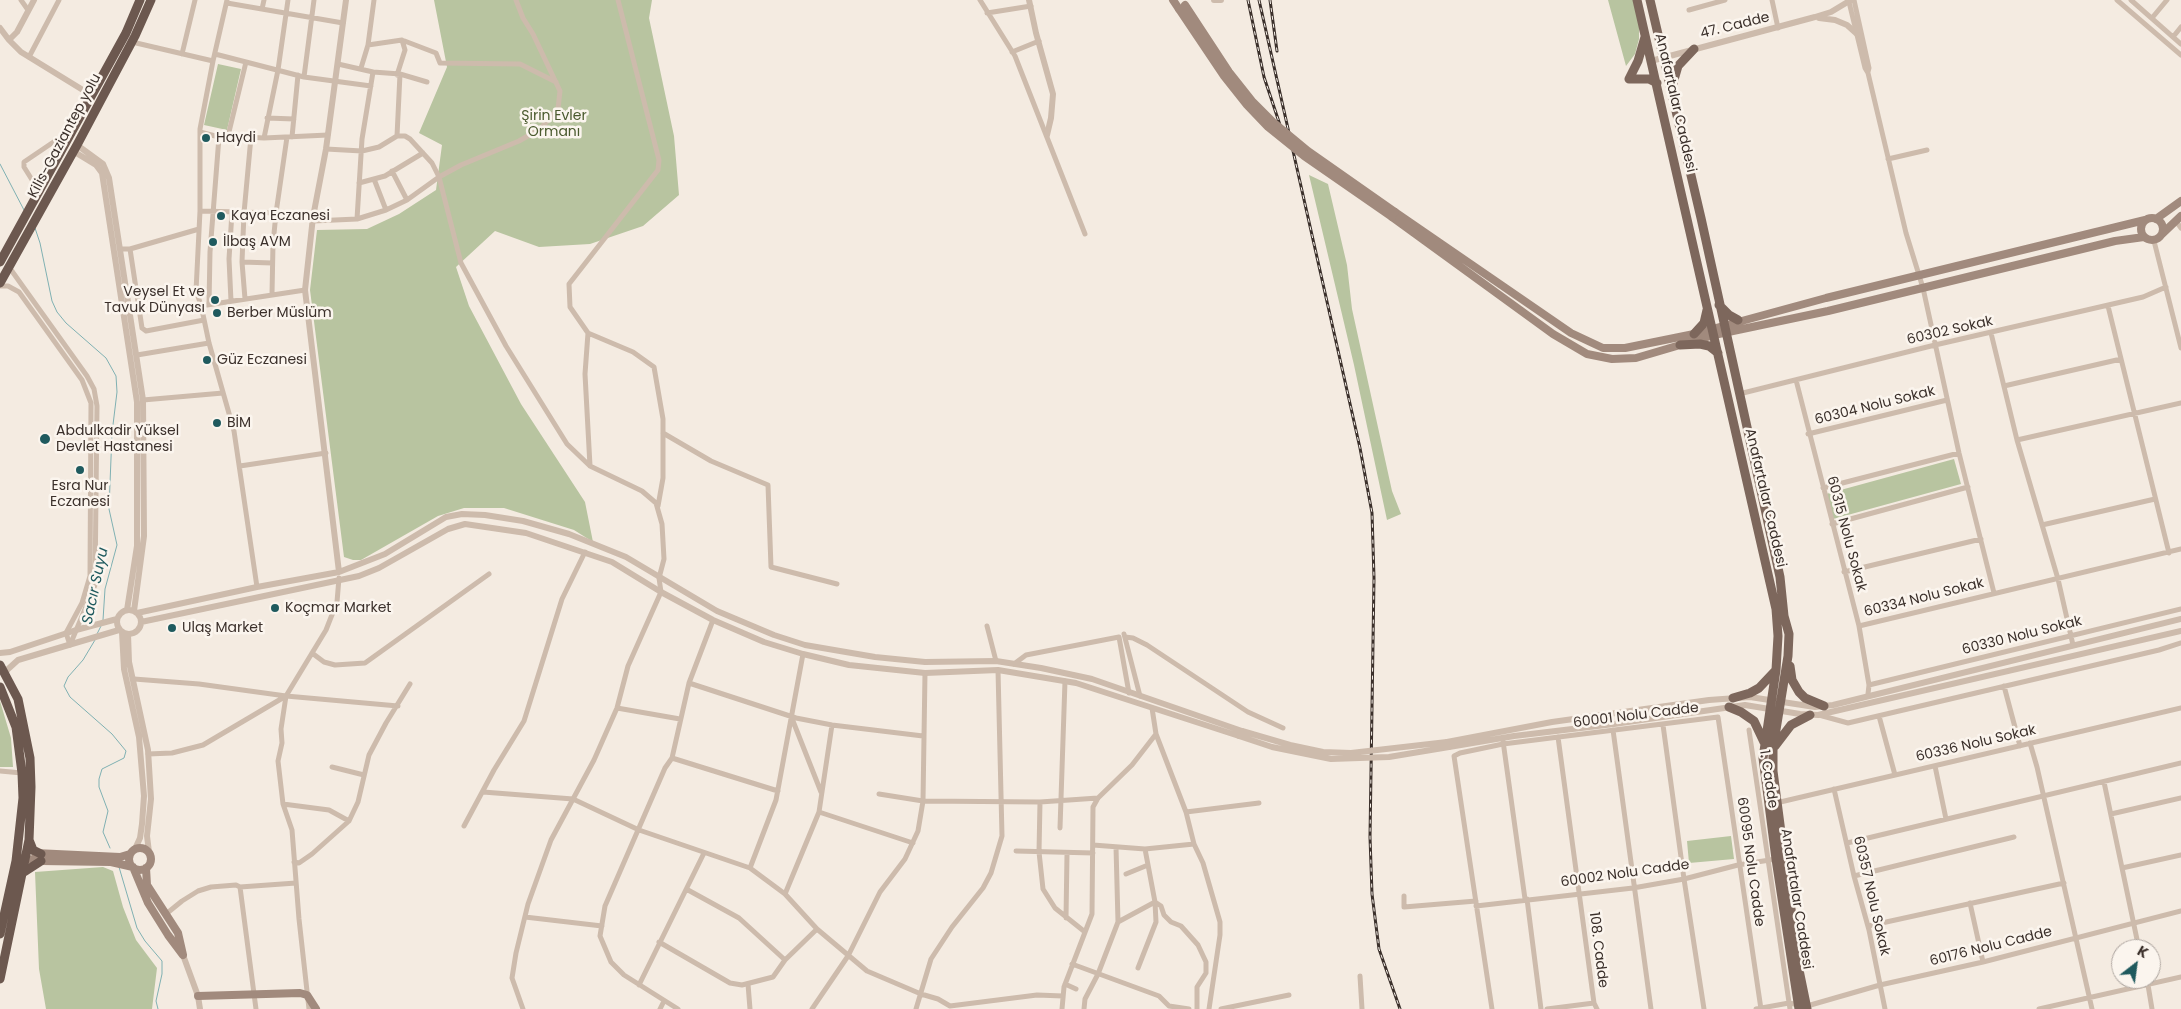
<!DOCTYPE html>
<meta charset="utf-8">
<style>
body{margin:0}
#map{position:relative;width:2181px;height:1009px;overflow:hidden;background:#f4ebe1;font-family:Poppins,sans-serif}
canvas{display:block}
.north{position:absolute;left:2111px;top:939px;width:50px;height:50px;box-sizing:border-box;background:#fbf5ee;border:1px solid #aea6a0;border-radius:50%;rotate:30deg;font-size:14px;font-weight:700;line-height:20px;text-align:center;color:#3b302b}
.north::after{content:'';display:block;margin:auto;width:18px;height:22px;background:#1f5a5e;clip-path:polygon(50% 0,100% 100%,50% 72%,0 100%)}
</style>
<div id="map">
<canvas width="2181" height="1009"></canvas>
<div class="north">K</div>
</div>
<script>
const c = document.querySelector('canvas').getContext('2d');
c.lineJoin = 'round';
function paint(path, color) {
  c.fillStyle = color;
  c.fill(path, 'evenodd');
}
function shape(rows) {
  const path = new Path2D();
  for (const r of rows) {
    if (r.length === 3) {
      path.moveTo(r[0] + r[2], r[1]);
      path.arc(r[0], r[1], r[2], 0, 2 * Math.PI);
      continue;
    }
    path.moveTo(r[0], r[1]);
    for (let i = 2; i < r.length; i += 2) path.lineTo(r[i], r[i + 1]);
  }
  return path;
}
function stroke(path, color, width, dash) {
  c.strokeStyle = color;
  c.lineWidth = width;
  c.lineCap = dash ? 'butt' : 'round';
  c.setLineDash(dash || []);
  c.stroke(path);
}
function drawText(font, color, halo, rows, align = 'center') {
  c.font = font + ' Poppins,sans-serif';
  c.lineWidth = 5;
  c.setLineDash([]);
  c.textBaseline = 'middle';
  c.strokeStyle = halo;
  c.fillStyle = color;
  for (const [text, x, y, turn = 0] of rows) {
    c.save();
    c.translate(x, y);
    c.rotate((+turn || 0) * Math.PI / 180);
    c.textAlign = isNaN(turn) ? turn : align;
    if (halo) c.strokeText(text, 0, 0);
    c.fillText(text, 0, 0);
    c.restore();
  }
}
paint(shape([
 [434,0,652,0,649,18,674,136,679,195,643,226,590,244,539,247,495,231,456,267,469,306,521,404,585,502,593,542,574,530,504,508,464,508,438,516,361,560,353,560,344,557,310,290,317,230,367,229,399,214,436,190,442,145,419,133,447,67],
 [1608,0,1633,0,1639,24,1639,39,1635,54,1626,66],
 [218,64,241,69,227,130,204,125],
 [1309,175,1328,184,1347,265,1352,309,1392,491,1401,514,1387,520,1354,365],
 [1954,459,1961,484,1833,519,1826,494],
 [0,701,11,738,13,767,0,767],
 [1731,836,1734,859,1689,863,1687,841],
 [103,867,113,871,123,907,136,940,157,968,152,1009,46,1009,39,969,35,872]
]), '#b8c4a0');
stroke(shape([
 [0,164,24,210],
 [35,228,40,243,52,301,57,312,66,323,106,358,116,376,117,392,112,433,109,509,117,545,105,589,103,620],
 [97,634,101,626],
 [95,640,83,660,68,677,64,686,70,697,112,734,126,751,124,758,102,769,99,779,99,787,108,811,103,832,110,848],
 [119,867,137,928,145,941,162,961,162,974,156,1001,158,1009]
]), '#7fb0b2', 1);
stroke(shape([
 [21,0,28,10],
 [980,0,1015,56,1085,234],
 [1772,0,1778,28],
 [1854,0,1869,68,1868,72],
 [2117,0,2181,55],
 [2131,0,2181,44],
 [1849,2,1865,68,1868,73,1906,233,1923,288,1959,453,1994,593],
 [227,3,343,23],
 [262,9,264,0],
 [1689,10,1725,0],
 [987,13,1031,6],
 [2152,18,2167,0],
 [2173,37,2181,27],
 [402,40,436,53,440,63,520,64,556,82],
 [132,42,213,61,227,0],
 [368,45,374,0],
 [1012,52,1039,41],
 [182,54,195,0],
 [29,57,59,0],
 [213,61,200,129,200,211,196,291,201,305,209,343,234,431,257,587],
 [246,62,304,77,371,86],
 [361,68,368,45,402,40,405,50,397,75],
 [373,72,400,74,427,82],
 [304,77,314,0],
 [267,118,294,119],
 [200,132,219,137,228,136,246,62,215,54],
 [228,136,264,138,328,135],
 [397,136,405,136,410,139,432,163,439,177,461,263,506,346,567,444,590,466,642,491,656,503,662,524,664,559,659,578,661,592,628,666,617,708,594,760,551,840,528,904,516,953,512,978,523,1009],
 [292,137,298,75],
 [264,138,278,70,288,0],
 [326,149,362,151,379,147,397,136,400,74],
 [1888,159,1927,150],
 [392,171,407,200],
 [374,179,386,210],
 [359,183,385,176,423,153],
 [39,191,24,167,24,162,55,141,65,142],
 [200,211,276,213,313,217],
 [357,219,386,210,407,200,439,177,461,165,519,141,540,129,558,109,560,91,533,34,523,18,516,0],
 [313,221,357,219,362,139,373,72,338,64],
 [2176,221,2181,228],
 [2154,241,2181,348],
 [120,249,130,249,199,229],
 [130,249,142,328,146,331,204,320],
 [242,262,272,263],
 [9,267,87,376,94,389,97,406,95,585,70,645],
 [0,286,8,286,19,292,82,380,91,403,90,576,82,603,66,633,70,645],
 [272,294,273,244,276,213,287,137],
 [245,299,242,262,244,213,251,137],
 [231,301,229,259,232,212],
 [209,304,210,252,219,137],
 [207,305,305,290],
 [2108,306,2169,553],
 [588,333,633,352,654,367,663,419,663,478,658,506],
 [1991,333,2017,440,2058,579,2073,645],
 [137,355,209,343],
 [1796,380,1859,626,1869,685,1868,694],
 [2004,386,2121,359],
 [1739,394,1935,345,2143,297,2166,287],
 [143,400,223,393],
 [663,433,711,461,768,485,771,567,837,584],
 [1808,434,1947,400],
 [2017,440,2181,403],
 [240,466,326,453],
 [590,466,585,374,588,333,570,307,569,284,658,170,659,160,618,0],
 [1823,488,1959,453],
 [1832,524,1968,487],
 [2042,525,2155,499],
 [1844,572,1981,539],
 [987,626,996,661],
 [1859,626,2181,549],
 [1124,634,1140,696],
 [1125,637,1133,638,1147,645,1248,712,1283,728],
 [312,653,324,662,335,665,365,663,489,574],
 [1014,664,1026,655,1119,637,1129,693],
 [134,679,199,684,286,696,398,706],
 [689,683,796,718,832,725,923,736],
 [1869,685,2181,609],
 [2004,686,2020,746],
 [286,696,281,729,282,743,278,761,283,804,292,830,299,919,309,1009],
 [617,708,680,719],
 [1152,708,1156,734,1186,812,1194,844,1203,863,1220,922,1220,935,1209,1009],
 [1819,715,1848,723,2159,650,2181,643],
 [791,716,821,792],
 [1879,716,1895,775],
 [1663,725,1684,879,1704,1009],
 [1613,730,1651,1009],
 [1749,730,1790,1009],
 [1558,737,1594,1003,1597,1009],
 [1503,741,1525,899],
 [2030,743,2037,767,2092,1009],
 [148,754,172,753,203,745,286,696,326,630,337,602,339,578],
 [672,758,778,791],
 [1935,766,1946,819],
 [332,767,364,775],
 [0,771,22,773],
 [2104,782,2139,949],
 [1834,789,1854,876,1869,930,1885,1009],
 [483,792,573,799,639,830,750,868,785,894,817,929,867,971,921,994,938,999,950,1006,1037,995,1063,996],
 [879,794,923,801,1040,802,1098,798],
 [1040,802,1039,852,1043,889,1055,908,1085,932],
 [1776,803,2181,708],
 [283,804,329,810,349,821],
 [819,812,913,843],
 [1186,812,1259,803],
 [2111,814,2181,798],
 [464,826,494,770,524,721,562,599,585,552],
 [1060,828,1065,681],
 [1847,843,2181,763],
 [1093,845,1145,849,1194,844],
 [1016,851,1093,853],
 [294,862,299,863,312,854,349,821,358,802,369,755,386,723,410,684],
 [750,868,776,800,803,654],
 [2122,868,2181,855],
 [1126,874,1148,865],
 [1854,876,2014,837],
 [240,887,296,883],
 [688,890,739,918,785,960,817,929],
 [785,894,819,812,832,725],
 [1404,896,1404,907,1476,901],
 [1527,899,1541,1009],
 [1970,903,1983,962],
 [1476,906,1633,888,1684,879,1738,865,1776,859],
 [166,914,182,901,198,891,211,887,236,885,240,887,256,1009],
 [525,917,602,926],
 [1066,918,1067,854],
 [1118,922,1155,902,1161,906,1164,915,1171,922,1181,926,1198,945,1206,962,1206,973,1197,987,1197,1009],
 [1868,926,2064,883],
 [659,942,730,983,742,985,773,977,785,960],
 [1072,964,1159,996,1169,1006,1189,1009],
 [1138,968,1156,922,1155,902,1145,849],
 [1360,976,1362,1009],
 [2147,979,2152,1009],
 [748,984,750,1009],
 [1065,984,1076,989],
 [639,985,704,853],
 [1807,1006,1880,985,1983,962,2181,911],
 [660,1009,664,1001],
 [678,1009,624,975,611,962,600,936,605,906,665,768,672,758,689,683,713,620],
 [812,1009,848,956,880,892,905,859,918,831,923,801,925,673],
 [916,1009,931,959,952,927,983,888,991,873,1002,836,998,670],
 [1062,1009,1064,987,1092,914,1093,807,1098,798,1132,765,1156,734],
 [1084,1009,1085,999,1098,974,1118,922,1116,847],
 [1221,1009,1289,995],
 [1492,1009,1454,756,1460,753,1503,744,1718,717,1761,1009],
 [1547,1009,1594,1003],
 [1756,1009,1789,1003,1799,1005],
 [2039,1009,2181,977]
]), '#cdbbac', 5);
stroke(shape([
 [1029,0,1036,33,1053,94,1051,118,1047,135],
 [1214,0,1221,0],
 [1819,18,1835,20,1847,25,1857,34],
 [0,28,9,40,17,32,34,0],
 [9,40,21,52,91,95],
 [1651,61,1815,17,1831,12,1851,0],
 [77,145,103,164,109,178,143,400,144,536,134,611],
 [73,151,96,165,102,173,137,402,137,546,127,610],
 [339,572,305,290,313,217,326,149,346,0],
 [129,622,12],
 [85,612,86,616,94,625],
 [137,613,257,587,339,572,385,554,446,517,462,514,485,515,523,521,569,534,626,557,717,611,774,635,805,645,875,657,925,662,996,661,1041,668,1092,679,1242,731],
 [141,622,359,576,379,568,448,529,465,524,526,533,612,562,661,592,713,620,764,642,803,654,849,665,925,673,998,670,1076,683,1239,736],
 [122,632,124,669,139,737,144,796,142,824,140,838,135,849],
 [128,634,129,662,148,750,151,799,147,836,149,852],
 [0,653,10,652,76,630,117,619],
 [5,676,7,670,18,660,119,630],
 [1447,742,1552,722,1709,700,1750,697,1815,707,1833,705,2181,619],
 [1449,747,1514,736,1614,724,1745,705,1800,714,1818,715,2181,631],
 [183,955,198,996,200,1009]
]), '#cdbbac', 6);
stroke(shape([
 [1173,0,1179,9],
 [1395,212,1571,333,1603,348,1625,348,1694,334,1826,298,2145,220],
 [1392,217,1553,334,1587,354,1612,359,1636,358,1714,335,1828,311,2115,241,2144,237],
 [2152,229,11],
 [2156,219,2181,201],
 [2162,234,2181,216],
 [140,859,11],
 [35,853,120,857,130,854],
 [19,858,41,861,111,862,133,867,148,903,168,935,183,955,178,933,147,885,146,868],
 [198,996,300,993,307,995,316,1009]
]), '#a18a7d', 8);
stroke(shape([
 [1637,0,1776,609,1778,636,1776,670,1763,758,1776,859,1799,1009],
 [1650,0,1701,218,1780,577,1784,616,1789,634,1788,656,1773,748,1773,771,1799,970,1807,1009],
 [1629,79,1638,61,1645,37],
 [1629,79,1649,79,1657,83],
 [1671,90,1678,66,1694,49],
 [1719,305,1729,315,1738,320],
 [1694,334,1704,323,1707,310],
 [1680,345,1700,344,1709,346,1718,353],
 [1790,666,1792,680,1799,692,1805,698,1824,706],
 [1733,698,1750,693,1759,688,1776,670],
 [1729,707,1741,712,1754,721,1764,742],
 [1775,746,1791,725,1810,715]
]), '#7d675c', 9);
stroke(shape([
 [0,262,126,33,140,0],
 [0,283,77,145,135,36,151,0],
 [0,665,18,699,30,758,31,787,29,840,0,979],
 [0,687,16,727,22,773,23,798,16,861,0,934],
 [29,840,33,850,41,854],
 [24,872,41,861]
]), '#6c584f', 9);
const rail = shape([
 [1248,0,1264,77,1285,140],
 [1259,0,1360,448,1372,513,1374,578,1370,837,1372,894,1379,949,1400,1009],
 [1270,0,1277,51]
]);
stroke(rail, '#3b302b', 3);
stroke(rail, '#fbf5ee', 1, [4]);
stroke(shape([
 [1242,731,1290,745,1323,752,1351,753,1447,742],
 [1239,736,1272,747,1331,759,1389,757,1449,747]
]), '#cdbbac', 6);
stroke(shape([
 [1185,5,1229,72,1252,101,1273,122,1308,151,1395,212],
 [1179,9,1224,76,1247,105,1268,127,1304,156,1392,217]
]), '#a18a7d', 8);
for (const [x, y, r, color] of [
 [206,138,5,"#1f5a5e"],
 [221,216,5,"#1f5a5e"],
 [213,242,5,"#1f5a5e"],
 [215,300,5,"#1f5a5e"],
 [217,313,5,"#1f5a5e"],
 [207,360,5,"#1f5a5e"],
 [217,423,5,"#1f5a5e"],
 [45,439,6,"#1f5a5e"],
 [80,470,5,"#1f5a5e"],
 [275,608,5,"#1f5a5e"],
 [172,628,5,"#1f5a5e"]
]) {
  const dot = new Path2D();
  dot.arc(x, y, r, 0, 2 * Math.PI);
  c.fillStyle = color;
  c.fill(dot);
  stroke(dot, '#fbf5ee', 2);
}
drawText('14px', '#3b302b', '#fbf5ee', [
 ["47. Cadde",1735,26,-14],
 ["Anafartalar Caddesi",1675,103,77],
 ["Kilis-Gaziantep yolu",65,136,-62],
 ["60302 Sokak",1950,331,-13],
 ["60304 Nolu Sokak",1875,406,-14],
 ["Anafartalar Caddesi",1765,498,77],
 ["60315 Nolu Sokak",1846,534,75],
 ["60334 Nolu Sokak",1924,598,-14],
 ["60330 Nolu Sokak",2022,636,-14],
 ["60001 Nolu Cadde",1636,716,-7],
 ["60336 Nolu Sokak",1976,744,-13],
 ["1. Cadde",1768,779,81],
 ["60095 Nolu Cadde",1750,862,82],
 ["60002 Nolu Cadde",1625,874,-8],
 ["60357 Nolu Sokak",1871,896,77],
 ["Anafartalar Caddesi",1796,899,81],
 ["60176 Nolu Cadde",1991,947,-14],
 ["108. Cadde",1598,950,83]
]);
drawText('14px', '#4a5a2e', '#fbf5ee', [
 ["Şirin Evler",554,116],
 ["Ormanı",554,132]
]);
drawText('14px', '#3b302b', '#fbf5ee', [
 ["Haydi",216,138],
 ["Kaya Eczanesi",231,216],
 ["İlbaş AVM",223,242],
 ["Veysel Et ve",205,292,"right"],
 ["Tavuk Dünyası",205,308,"right"],
 ["Berber Müslüm",227,313],
 ["Güz Eczanesi",217,360],
 ["BİM",227,423],
 ["Abdulkadir Yüksel",56,431],
 ["Devlet Hastanesi",56,447],
 ["Esra Nur",80,486,"center"],
 ["Eczanesi",80,502,"center"],
 ["Koçmar Market",285,608],
 ["Ulaş Market",182,628]
], 'left');
drawText('italic 15px', '#1f5a5e', '#fbf5ee', [
 ["Sacır Suyu",96,586,-78]
]);
</script>
